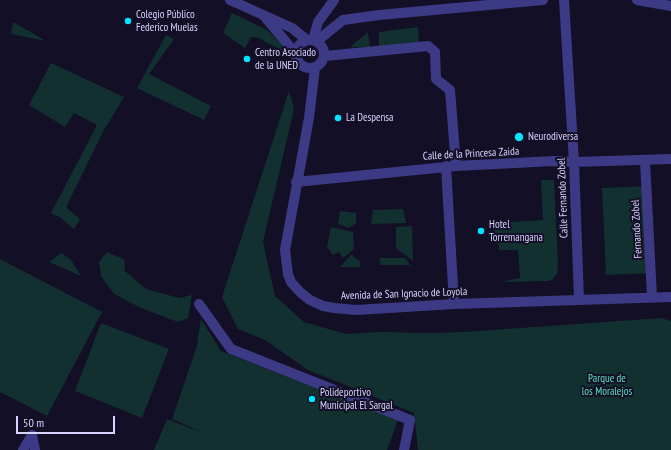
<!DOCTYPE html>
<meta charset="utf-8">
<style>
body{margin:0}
#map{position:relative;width:671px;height:450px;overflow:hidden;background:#130f26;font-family:"PT Sans Narrow",sans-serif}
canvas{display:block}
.scale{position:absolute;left:16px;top:416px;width:99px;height:18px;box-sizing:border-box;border:2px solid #d9d4ff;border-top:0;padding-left:5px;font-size:12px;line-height:14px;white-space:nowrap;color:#d9d4ff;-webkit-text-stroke:3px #130f26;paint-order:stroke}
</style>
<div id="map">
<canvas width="671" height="450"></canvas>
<div class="scale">50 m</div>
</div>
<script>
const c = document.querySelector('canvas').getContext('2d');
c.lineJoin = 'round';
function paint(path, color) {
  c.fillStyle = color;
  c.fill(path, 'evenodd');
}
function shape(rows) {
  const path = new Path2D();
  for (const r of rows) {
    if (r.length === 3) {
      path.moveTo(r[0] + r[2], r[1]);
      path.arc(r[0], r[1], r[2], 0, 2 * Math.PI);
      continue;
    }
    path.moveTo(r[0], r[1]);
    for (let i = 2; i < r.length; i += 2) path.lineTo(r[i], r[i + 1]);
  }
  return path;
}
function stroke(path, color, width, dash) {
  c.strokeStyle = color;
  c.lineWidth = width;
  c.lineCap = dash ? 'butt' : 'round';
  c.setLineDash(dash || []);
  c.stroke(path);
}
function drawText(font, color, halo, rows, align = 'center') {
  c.font = font + ' "PT Sans Narrow",sans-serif';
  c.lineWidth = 4;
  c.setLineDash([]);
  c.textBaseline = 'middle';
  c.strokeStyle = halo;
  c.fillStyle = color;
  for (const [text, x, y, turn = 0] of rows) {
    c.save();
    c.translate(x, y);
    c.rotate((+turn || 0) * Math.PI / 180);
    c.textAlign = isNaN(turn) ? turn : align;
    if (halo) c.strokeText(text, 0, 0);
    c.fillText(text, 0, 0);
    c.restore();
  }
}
paint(shape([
 [232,13,267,30,283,45,281,50,256,37,251,37,245,48,223,33],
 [13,22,46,41,11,34],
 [418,27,419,44,379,48,379,32],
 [368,32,370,47,350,47],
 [166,35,174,39,149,74,211,106,204,120,137,88],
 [51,63,124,97,104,130,66,207,80,219,74,229,60,217,51,213,97,125,74,113,65,127,29,105],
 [289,91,294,109,263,242,275,296,304,322,346,334,379,332,431,333,464,332,661,318,671,321,671,450,418,450,414,413,308,370,265,340,238,329,222,297],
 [541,180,554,180,558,264,557,274,553,279,549,281,500,282,520,278,518,250,499,250,498,240,495,240,494,223,543,220],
 [647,186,651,273,606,275,602,188],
 [403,209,406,223,371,224,373,210],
 [340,211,356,213,356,223,349,228,338,224],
 [412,226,413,261,396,248,396,227],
 [331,227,353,232,354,249,343,258,339,252,333,255,327,247],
 [107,252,124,259,125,271,146,289,179,298,192,295,188,318,178,322,141,308,114,294,101,276,99,262],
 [62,253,71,260,81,276,49,262],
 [352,254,356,259,360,261,360,267,340,267],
 [380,258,405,258,410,265,380,265],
 [0,259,102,312,47,416,0,392],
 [201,319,221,351,398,420,387,450,154,450,167,419,209,435,172,419,198,343,197,342],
 [101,323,169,349,142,418,75,391]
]), '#12302f');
stroke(shape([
 [230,0,292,28,307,40],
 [564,0,574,162,579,300],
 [637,0,671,6],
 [265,17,296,54],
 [310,54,14],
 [313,40,318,22,334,0],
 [317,41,343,20,379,15,543,0],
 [325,56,428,46,435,52,436,79,450,90,456,166],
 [315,68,309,118,285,250,288,274,291,282,301,293,310,300,323,306,334,308,356,310,454,304,671,297],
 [645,161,652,297],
 [446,166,454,304],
 [296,182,456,166,554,161,574,162,671,159],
 [199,304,231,349,410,420,404,450],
 [32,435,35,450],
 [23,450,32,435]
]), '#3d3a85', 10);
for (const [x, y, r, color] of [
 [128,21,4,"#00e5ff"],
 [247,59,4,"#00e5ff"],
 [338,118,4,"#00e5ff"],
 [519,137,5,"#00e5ff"],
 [481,231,4,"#00e5ff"],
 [312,399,4,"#00e5ff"]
]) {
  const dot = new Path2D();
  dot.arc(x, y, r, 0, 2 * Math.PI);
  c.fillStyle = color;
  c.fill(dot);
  stroke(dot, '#130f26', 1.5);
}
drawText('11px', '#d9d4ff', '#130f26', [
 ["Colegio Público",136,15],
 ["Federico Muelas",136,28],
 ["Centro Asociado",255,53],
 ["de la UNED",255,66],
 ["La Despensa",346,118],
 ["Neurodiversa",528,137],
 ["Hotel",489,225],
 ["Torremangana",489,238],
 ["Polideportivo",320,393],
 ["Municipal El Sargal",320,406]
], 'left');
drawText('11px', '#d9d4ff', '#130f26', [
 ["Calle de la Princesa Zaida",471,154,-3],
 ["Calle Fernando Zobel",563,198,-92],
 ["Fernando Zobel",637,229,-93],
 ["Avenida de San Ignacio de Loyola",404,294,-2]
]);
drawText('11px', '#5fe0c0', '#130f26', [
 ["Parque de",607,379],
 ["los Moralejos",607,392]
]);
</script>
